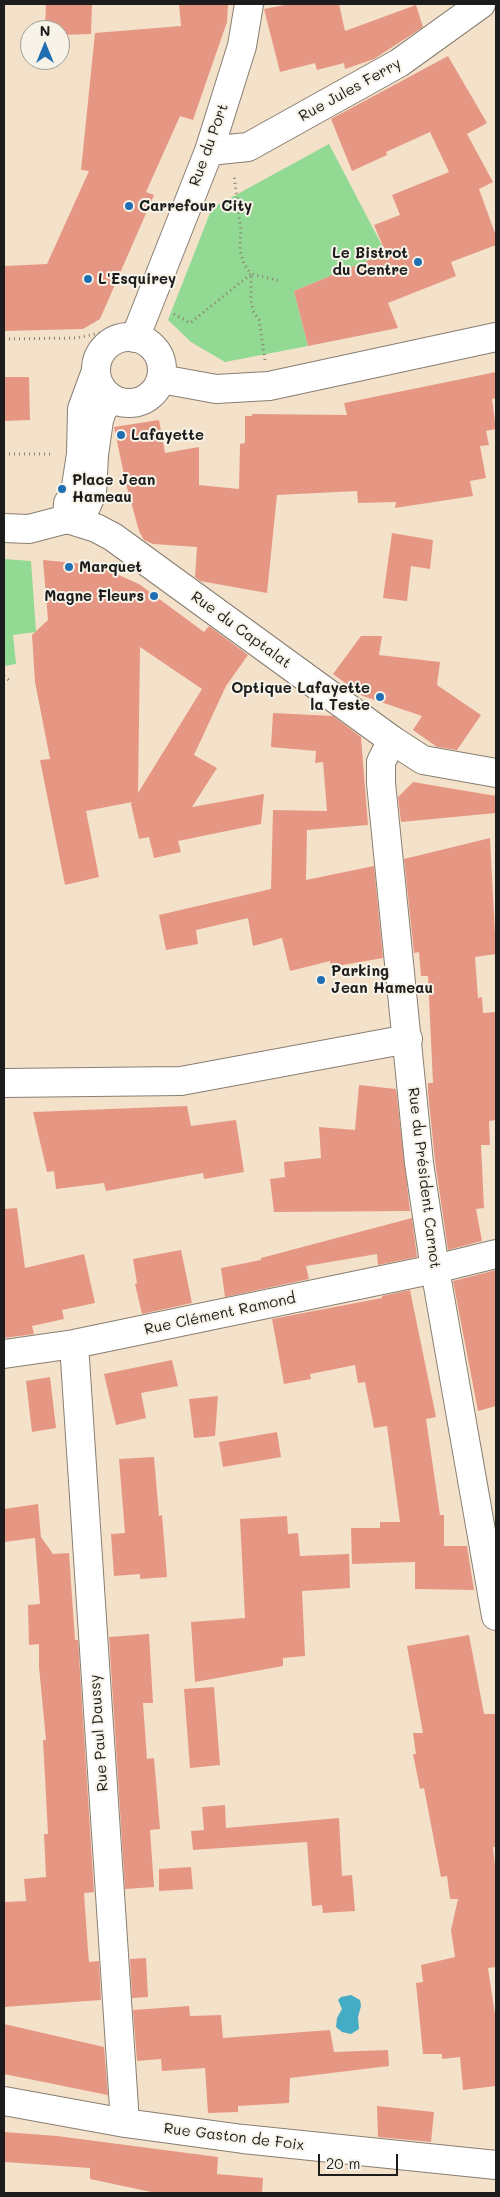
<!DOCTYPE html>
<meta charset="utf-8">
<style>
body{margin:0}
#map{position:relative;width:500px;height:2197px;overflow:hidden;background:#f4e1c9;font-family:Mali,sans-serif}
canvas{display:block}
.frame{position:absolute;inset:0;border:5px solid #1c1c1c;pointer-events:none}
.north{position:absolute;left:20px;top:20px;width:50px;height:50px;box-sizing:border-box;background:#f7f3e8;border:1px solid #9f9d96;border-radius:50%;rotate:0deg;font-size:14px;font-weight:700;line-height:20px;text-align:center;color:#1c1c1c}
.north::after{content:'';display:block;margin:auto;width:18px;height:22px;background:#1f6fb2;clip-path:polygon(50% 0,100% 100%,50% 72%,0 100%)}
.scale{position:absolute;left:318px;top:2154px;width:80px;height:22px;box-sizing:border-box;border:2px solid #1c1c1c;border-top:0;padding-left:6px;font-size:15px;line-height:18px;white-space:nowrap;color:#1c1c1c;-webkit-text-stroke:4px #f7f3e8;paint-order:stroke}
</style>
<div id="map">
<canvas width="500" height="2197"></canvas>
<div class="frame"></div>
<div class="north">N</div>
<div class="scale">20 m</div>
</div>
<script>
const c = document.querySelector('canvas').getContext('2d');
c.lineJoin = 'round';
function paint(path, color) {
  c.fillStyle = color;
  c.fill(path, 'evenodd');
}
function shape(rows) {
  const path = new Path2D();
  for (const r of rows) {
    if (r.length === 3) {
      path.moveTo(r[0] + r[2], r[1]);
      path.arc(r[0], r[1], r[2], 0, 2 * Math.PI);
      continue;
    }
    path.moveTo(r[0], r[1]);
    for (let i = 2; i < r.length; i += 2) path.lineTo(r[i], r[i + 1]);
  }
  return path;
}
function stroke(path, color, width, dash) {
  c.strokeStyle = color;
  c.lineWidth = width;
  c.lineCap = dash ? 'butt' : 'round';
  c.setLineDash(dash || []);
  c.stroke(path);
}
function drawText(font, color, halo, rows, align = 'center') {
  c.font = font + ' Mali,sans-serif';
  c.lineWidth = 4;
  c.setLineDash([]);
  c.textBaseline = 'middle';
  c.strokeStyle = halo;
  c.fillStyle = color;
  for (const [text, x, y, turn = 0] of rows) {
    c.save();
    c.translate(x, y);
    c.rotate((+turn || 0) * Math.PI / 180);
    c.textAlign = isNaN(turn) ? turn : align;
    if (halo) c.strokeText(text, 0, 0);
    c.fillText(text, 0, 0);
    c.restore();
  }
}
paint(shape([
 [329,144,386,253,294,291,308,346,225,362,191,342,168,320,212,208],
 [4,559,31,561,36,632,13,635,16,664,4,666]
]), '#92d993');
paint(shape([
 [351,1995,360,2000,361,2006,358,2017,359,2029,351,2034,342,2032,336,2027,337,2018,342,2009,338,2000,341,1997]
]), '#44acc4');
paint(shape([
 [46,4,92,4,91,34,60,35,60,30,45,30],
 [179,4,228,4,227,22,193,120,180,116,146,192,154,195,100,319,83,329,4,331,4,266,47,264,89,171,81,170,95,33,181,26],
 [290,4,339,4,345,31,416,5,423,27,374,59,345,69,344,63,317,70,315,63,280,72,264,9],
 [448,56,487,123,467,134,493,182,479,189,496,236,496,245,451,262,456,276,388,303,398,328,308,346,294,291,386,253,374,225,400,215,392,195,449,172,430,132,386,152,387,155,352,171,331,119],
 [496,372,496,398,492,399,496,429,486,431,489,445,480,446,486,478,470,481,473,496,395,508,396,502,358,503,357,491,277,495,267,593,200,581,195,577,197,547,153,544,144,540,139,531,126,484,114,427,159,420,165,453,199,447,199,485,239,489,240,444,245,443,245,416,252,416,252,414,347,415,344,403],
 [4,377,29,377,30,420,4,421],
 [392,533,433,540,430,569,411,566,407,601,383,598],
 [43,560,96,565,139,584,204,632,209,626,248,655,226,686,194,755,217,768,192,807,264,794,261,824,178,841,181,852,154,858,149,837,139,839,131,804,132,802,86,811,99,877,65,885,40,760,50,759,35,682,32,635,48,620],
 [140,647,202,689,138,793],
 [361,636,382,636,379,655,440,662,437,685,481,715,457,750,437,747,413,730,422,716,363,696,333,674],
 [273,713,333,716,361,737,368,825,307,830,306,880,374,866,383,958,331,967,330,961,290,971,282,938,253,946,248,918,196,930,198,944,166,950,159,915,271,889,273,810,327,811,323,762,315,763,316,751,271,747],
 [413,782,496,796,496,813,401,822,398,797],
 [490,838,496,954,475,957,478,998,482,997,483,1013,496,1012,496,1120,489,1121,490,1145,481,1145,484,1208,476,1209,482,1241,448,1250,435,1161,428,1092,428,1083,433,1083,428,976,421,976,419,952,414,953,404,859],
 [359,1085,396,1089,410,1211,274,1212,270,1179,285,1177,284,1162,321,1158,319,1127,355,1130],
 [187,1106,191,1126,236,1120,244,1172,204,1179,203,1173,106,1191,104,1183,56,1189,54,1171,47,1172,33,1112],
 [17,1208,25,1268,84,1254,95,1303,62,1310,64,1319,32,1326,34,1334,4,1338,4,1209],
 [412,1218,417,1257,378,1265,377,1254,306,1266,309,1279,225,1297,221,1268,261,1260,261,1258],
 [181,1250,192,1303,142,1314,135,1284,137,1283,133,1259],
 [496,1270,496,1406,478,1411,453,1281],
 [410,1290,436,1417,426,1419,440,1515,444,1515,444,1546,467,1546,474,1590,415,1589,415,1562,352,1564,351,1528,380,1528,380,1522,400,1522,387,1426,374,1428,365,1382,358,1383,355,1365,310,1374,311,1379,284,1384,272,1319,382,1298,382,1296],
 [172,1360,178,1386,141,1393,146,1418,116,1425,104,1374],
 [50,1377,56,1428,32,1432,26,1381],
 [218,1396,215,1436,194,1438,189,1399],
 [277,1432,281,1457,223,1467,219,1442],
 [154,1457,159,1516,162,1515,167,1577,140,1579,140,1574,114,1576,111,1534,125,1533,119,1459],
 [38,1504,41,1537,53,1554,69,1553,75,1640,78,1640,94,1892,84,1893,88,1951,89,1962,99,1961,101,2000,4,2007,4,1902,26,1901,24,1879,46,1877,44,1834,48,1834,43,1740,46,1740,39,1667,39,1644,29,1645,28,1605,40,1604,35,1538,4,1542,4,1509],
 [287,1516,288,1534,298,1533,300,1556,349,1554,350,1588,302,1591,305,1656,283,1658,283,1666,195,1682,191,1622,245,1618,240,1519],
 [149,1634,153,1703,143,1703,147,1759,154,1758,160,1829,150,1830,154,1887,125,1889,109,1637],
 [469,1635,484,1714,496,1714,496,1847,493,1847,496,1875,496,1967,488,1968,496,2021,496,2086,463,2090,460,2057,442,2059,442,2054,423,2054,416,1983,423,1982,421,1965,455,1957,451,1930,458,1899,450,1899,447,1876,441,1877,424,1788,420,1789,413,1754,416,1754,413,1733,423,1733,407,1646],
 [214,1687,220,1765,190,1768,184,1689],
 [225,1805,226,1828,339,1818,342,1876,352,1875,355,1911,323,1913,322,1905,312,1906,307,1842,193,1850,191,1831,204,1830,202,1807],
 [191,1867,193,1889,159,1891,159,1869],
 [146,1958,148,1997,132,1998,130,1959],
 [189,2006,190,2016,221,2015,223,2038,330,2030,334,2052,388,2050,389,2066,290,2078,289,2103,238,2106,238,2112,208,2113,205,2068,162,2071,161,2059,137,2061,133,2010],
 [4,2024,104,2047,108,2095,4,2074],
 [377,2106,434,2112,431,2142,378,2137],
 [4,2132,57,2136,218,2157,217,2174,263,2178,262,2193,156,2193,90,2179,90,2168,4,2162]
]), '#e69784');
const minor = shape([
 [209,151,248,147,399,63,481,4],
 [135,338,209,151,242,46,249,4],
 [161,379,216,389,269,386,496,337],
 [4,528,29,529,67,519,68,503,75,493,81,454,82,409,96,371],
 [392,740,423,760,496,773],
 [4,1083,181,1081,408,1039],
 [74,1344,125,2123],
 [4,1354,74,1344,435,1269,496,1254],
 [4,2101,125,2123,243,2139,496,2165]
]);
const major = shape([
 [129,370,33],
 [67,519,96,528,113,537,392,740,381,762,381,783,419,1163,435,1269,496,1616],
 [67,519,86,507,92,493,94,455,99,420,102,411,111,398]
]);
stroke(minor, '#887e72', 30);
stroke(major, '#887e72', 30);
stroke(shape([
 [174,314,190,323,251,274,244,264,240,250,241,230,234,175],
 [4,339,76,338,110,331],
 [265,360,259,320,253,311,251,300,251,274,281,281],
 [4,454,53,454],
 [4,676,10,681]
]), '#887e72', 3, [1, 4]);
stroke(minor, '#fff', 28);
stroke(major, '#fff', 28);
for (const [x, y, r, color] of [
 [129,206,5,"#1f6fb2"],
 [418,262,5,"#1f6fb2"],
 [88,279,5,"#1f6fb2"],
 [121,435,5,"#1f6fb2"],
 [62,489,5,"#1f6fb2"],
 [69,567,5,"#1f6fb2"],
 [154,596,5,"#1f6fb2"],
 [380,697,5,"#1f6fb2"],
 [321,980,5,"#1f6fb2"]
]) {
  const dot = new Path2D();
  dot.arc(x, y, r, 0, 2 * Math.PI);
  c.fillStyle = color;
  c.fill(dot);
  stroke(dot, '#f7f3e8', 2);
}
drawText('15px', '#1c1c1c', '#f7f3e8', [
 ["Rue Jules Ferry",350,90,-29],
 ["Rue du Port",209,145,-70],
 ["Rue du Captalat",241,630,36],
 ["Rue du Président Carnot",424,1178,83],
 ["Rue Clément Ramond",220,1314,-12],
 ["Rue Paul Daussy",99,1733,-94],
 ["Rue Gaston de Foix",234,2137,7]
]);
drawText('bold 15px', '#1c1c1c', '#f7f3e8', [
 ["Carrefour City",139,206],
 ["Le Bistrot",408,253,"right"],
 ["du Centre",408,270,"right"],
 ["L'Esquirey",98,279],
 ["Lafayette",131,435],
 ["Place Jean",72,480],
 ["Hameau",72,497],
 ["Marquet",79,567],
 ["Magne Fleurs",144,596,"right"],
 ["Optique Lafayette",370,688,"right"],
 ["la Teste",370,705,"right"],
 ["Parking",331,971],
 ["Jean Hameau",331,988]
], 'left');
</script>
